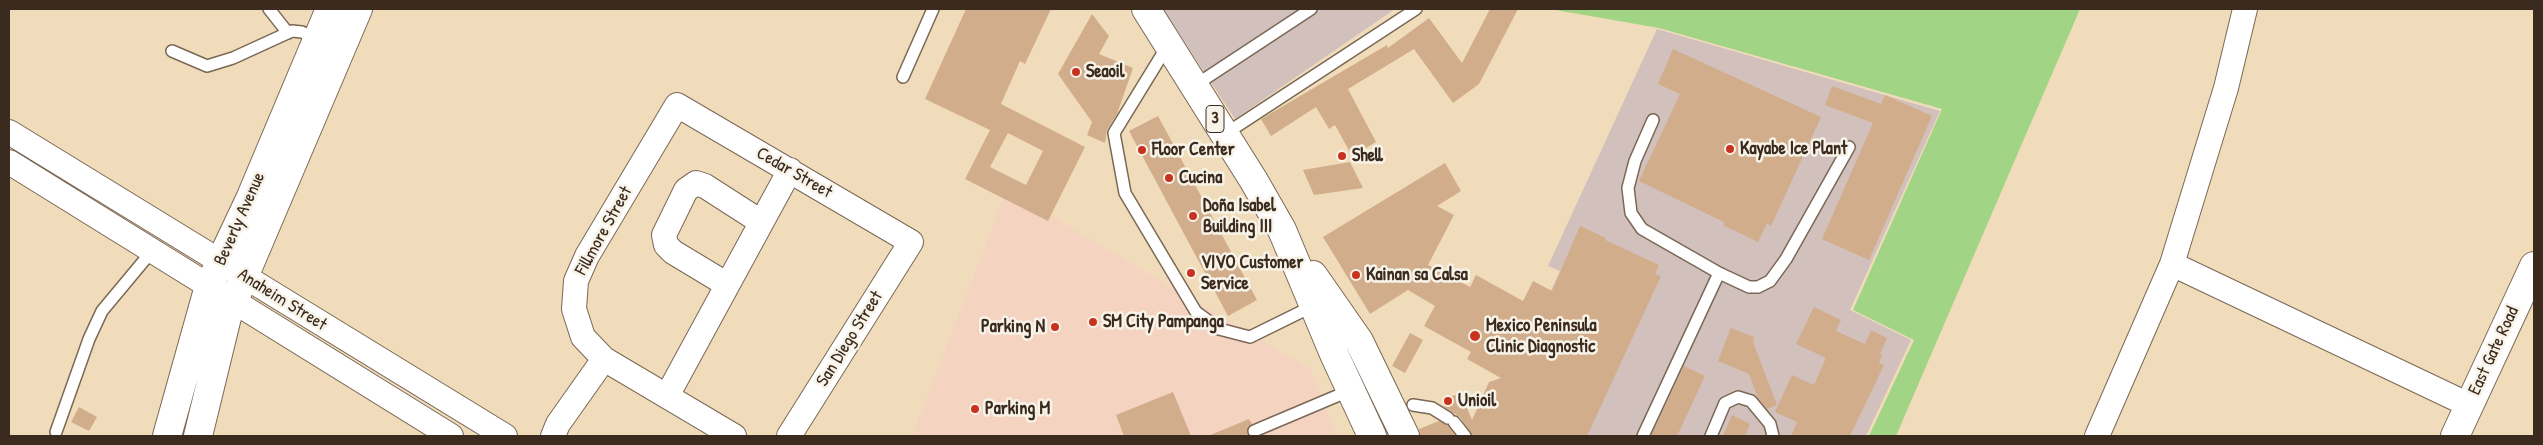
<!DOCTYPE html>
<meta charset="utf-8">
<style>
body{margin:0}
#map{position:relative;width:2543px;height:445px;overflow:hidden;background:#f0dcba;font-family:"Patrick Hand",sans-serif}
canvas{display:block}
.frame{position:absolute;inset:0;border:10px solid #3b2a1e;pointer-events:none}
</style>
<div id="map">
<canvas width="2543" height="445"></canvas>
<div class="frame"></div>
</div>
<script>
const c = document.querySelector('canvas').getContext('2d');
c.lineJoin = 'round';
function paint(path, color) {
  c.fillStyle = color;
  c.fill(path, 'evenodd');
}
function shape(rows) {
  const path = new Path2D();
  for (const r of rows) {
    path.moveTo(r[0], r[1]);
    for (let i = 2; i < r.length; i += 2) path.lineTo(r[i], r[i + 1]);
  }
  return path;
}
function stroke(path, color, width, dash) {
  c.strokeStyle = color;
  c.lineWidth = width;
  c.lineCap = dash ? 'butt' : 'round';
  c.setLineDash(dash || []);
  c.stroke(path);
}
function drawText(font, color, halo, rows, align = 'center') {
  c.font = font + ' "Patrick Hand",sans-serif';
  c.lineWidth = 5;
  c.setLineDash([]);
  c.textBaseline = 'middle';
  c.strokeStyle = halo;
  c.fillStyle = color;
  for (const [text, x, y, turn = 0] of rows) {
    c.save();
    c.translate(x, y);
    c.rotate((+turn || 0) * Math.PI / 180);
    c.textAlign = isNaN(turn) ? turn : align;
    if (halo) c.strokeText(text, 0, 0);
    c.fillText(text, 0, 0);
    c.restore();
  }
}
paint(shape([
 [1007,190,1310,369,1337,436,912,436]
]), '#f5d3c1');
paint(shape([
 [1163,9,1395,9,1235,119],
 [1657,29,1940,111,1850,310,1911,340,1866,436,1485,436,1560,271,1548,266]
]), '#d1c0bc');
paint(shape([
 [1550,9,2080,9,1896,436,1869,436,1914,340,1853,310,1942,109,1659,28]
]), '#a1d484');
paint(shape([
 [966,9,1051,9,1025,64,1020,61,1001,104,1085,147,1048,221,965,179,990,130,925,99],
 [1008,133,1043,151,1026,185,990,167],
 [1490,9,1518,9,1479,84,1453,103,1414,49,1348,89,1376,142,1352,156,1335,125,1329,129,1316,107,1271,136,1261,119,1387,45,1388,48,1429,18,1462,63],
 [1092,14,1109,36,1099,54,1133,68,1117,114,1107,130,1105,143,1087,135,1092,122,1058,74],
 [1673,49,1821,117,1771,226,1767,223,1758,242,1723,225,1724,222,1639,181,1680,94,1658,84],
 [1832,86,1881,104,1885,95,1932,116,1869,260,1822,239,1873,123,1825,105],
 [1158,116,1257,300,1228,316,1129,131],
 [1350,162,1363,188,1314,195,1303,170],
 [1445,163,1461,191,1437,206,1454,215,1428,265,1470,287,1476,275,1523,301,1533,281,1552,291,1580,226,1606,238,1605,240,1659,265,1655,274,1661,276,1587,436,1472,436,1460,417,1444,407,1442,400,1461,393,1472,420,1489,382,1501,378,1467,359,1471,352,1424,326,1435,306,1408,290,1370,314,1323,237],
 [1814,307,1841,320,1836,331,1865,344,1871,330,1887,338,1880,354,1882,355,1879,363,1884,365,1850,436,1791,436,1797,422,1775,412,1792,375,1814,385,1826,358,1796,344],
 [1731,328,1754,337,1753,342,1777,405,1767,409,1758,398,1749,374,1718,361],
 [1410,333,1423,340,1405,373,1392,366],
 [1684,366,1705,376,1677,436,1651,436],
 [1173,392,1191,436,1124,436,1116,415],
 [79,407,97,417,89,431,71,422],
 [1732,415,1750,424,1745,436,1723,436],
 [1249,419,1252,424,1247,431,1249,436,1208,436],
 [1439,421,1448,425,1456,436,1420,436,1419,429]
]), '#d1ad8b');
const lane = shape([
 [269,9,288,33],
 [1168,45,1114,133,1125,193,1196,312,1219,329,1250,337,1313,306],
 [172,51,207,66,233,58,292,31,302,32,317,40],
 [903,77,933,9],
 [1194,86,1311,9],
 [1653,120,1635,161,1628,188,1631,213,1642,229,1719,273,1749,287,1758,287,1770,281,1786,259,1849,147],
 [1225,134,1416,9],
 [1413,405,1432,408,1448,418],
 [1454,422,1465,436],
 [1254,431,1351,390],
 [56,432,89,339,102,311,152,251],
 [1643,436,1719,273],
 [1711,436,1725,403,1738,397,1751,401,1770,424,1773,436]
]);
const street = shape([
 [9,132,505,436],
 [9,162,451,436],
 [2172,264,2469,405],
 [726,284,673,252,666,245,664,235,686,190,696,183,705,186,761,222],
 [667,396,790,170],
 [553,436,558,424,604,359],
 [734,436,604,359,583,337,574,309,576,281,587,256,677,105,911,242,789,436],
 [2097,436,2172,264,2226,88,2245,9]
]);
const secondary = shape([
 [167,436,209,286,250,199,330,9],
 [198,436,227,317,358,9],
 [2455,436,2534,266]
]);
const highway = shape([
 [1146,9,1254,181,1282,230,1334,354,1372,436],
 [1313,275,1359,341,1405,436]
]);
stroke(lane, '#7a6855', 14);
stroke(street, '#7a6855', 26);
stroke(secondary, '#7a6855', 30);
stroke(highway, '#7a6855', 30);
stroke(lane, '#fff', 11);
stroke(street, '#fff', 24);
stroke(secondary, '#fff', 28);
stroke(highway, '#fff', 28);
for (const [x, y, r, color] of [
 [1076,72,5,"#c8321e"],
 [1730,149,5,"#c8321e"],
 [1142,150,5,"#c8321e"],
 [1342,156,5,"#c8321e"],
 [1169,178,5,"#c8321e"],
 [1193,216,5,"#c8321e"],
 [1191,273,5,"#c8321e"],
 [1356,275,5,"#c8321e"],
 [1093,322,5,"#c8321e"],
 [1055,327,5,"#c8321e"],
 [1475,336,6,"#c8321e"],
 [1448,401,5,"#c8321e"],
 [975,409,5,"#c8321e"]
]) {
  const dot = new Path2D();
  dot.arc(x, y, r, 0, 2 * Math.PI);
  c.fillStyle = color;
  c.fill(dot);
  stroke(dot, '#f7f3e8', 2);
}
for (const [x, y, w] of [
 [1215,119,18]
]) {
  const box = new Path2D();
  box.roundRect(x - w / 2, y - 13.5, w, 27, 4);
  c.fillStyle = '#f7f3e8';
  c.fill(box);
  stroke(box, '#3b2a1e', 1);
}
drawText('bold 16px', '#3b2a1e', null, [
 ["3",1215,119]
]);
drawText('bold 18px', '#3b2a1e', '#f7f3e8', [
 ["Seaoil",1086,72],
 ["Kayabe Ice Plant",1740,149],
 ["Floor Center",1152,150],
 ["Shell",1352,156],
 ["Cucina",1179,178],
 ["Doña Isabel",1203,206],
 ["Building III",1203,227],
 ["VIVO Customer",1201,263],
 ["Service",1201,284],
 ["Kainan sa Calsa",1366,275],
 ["SM City Pampanga",1103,322],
 ["Mexico Peninsula",1486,326],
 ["Clinic Diagnostic",1486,347],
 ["Parking N",1045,327,"right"],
 ["Unioil",1458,401],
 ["Parking M",985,409]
], 'left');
drawText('18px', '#3b2a1e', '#f7f3e8', [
 ["Cedar Street",794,173,30],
 ["Beverly Avenue",240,219,-66],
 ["Fillmore Street",604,231,-61],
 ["Anaheim Street",282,300,32],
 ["San Diego Street",850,339,-58],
 ["East Gate Road",2494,351,-65]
]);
</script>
